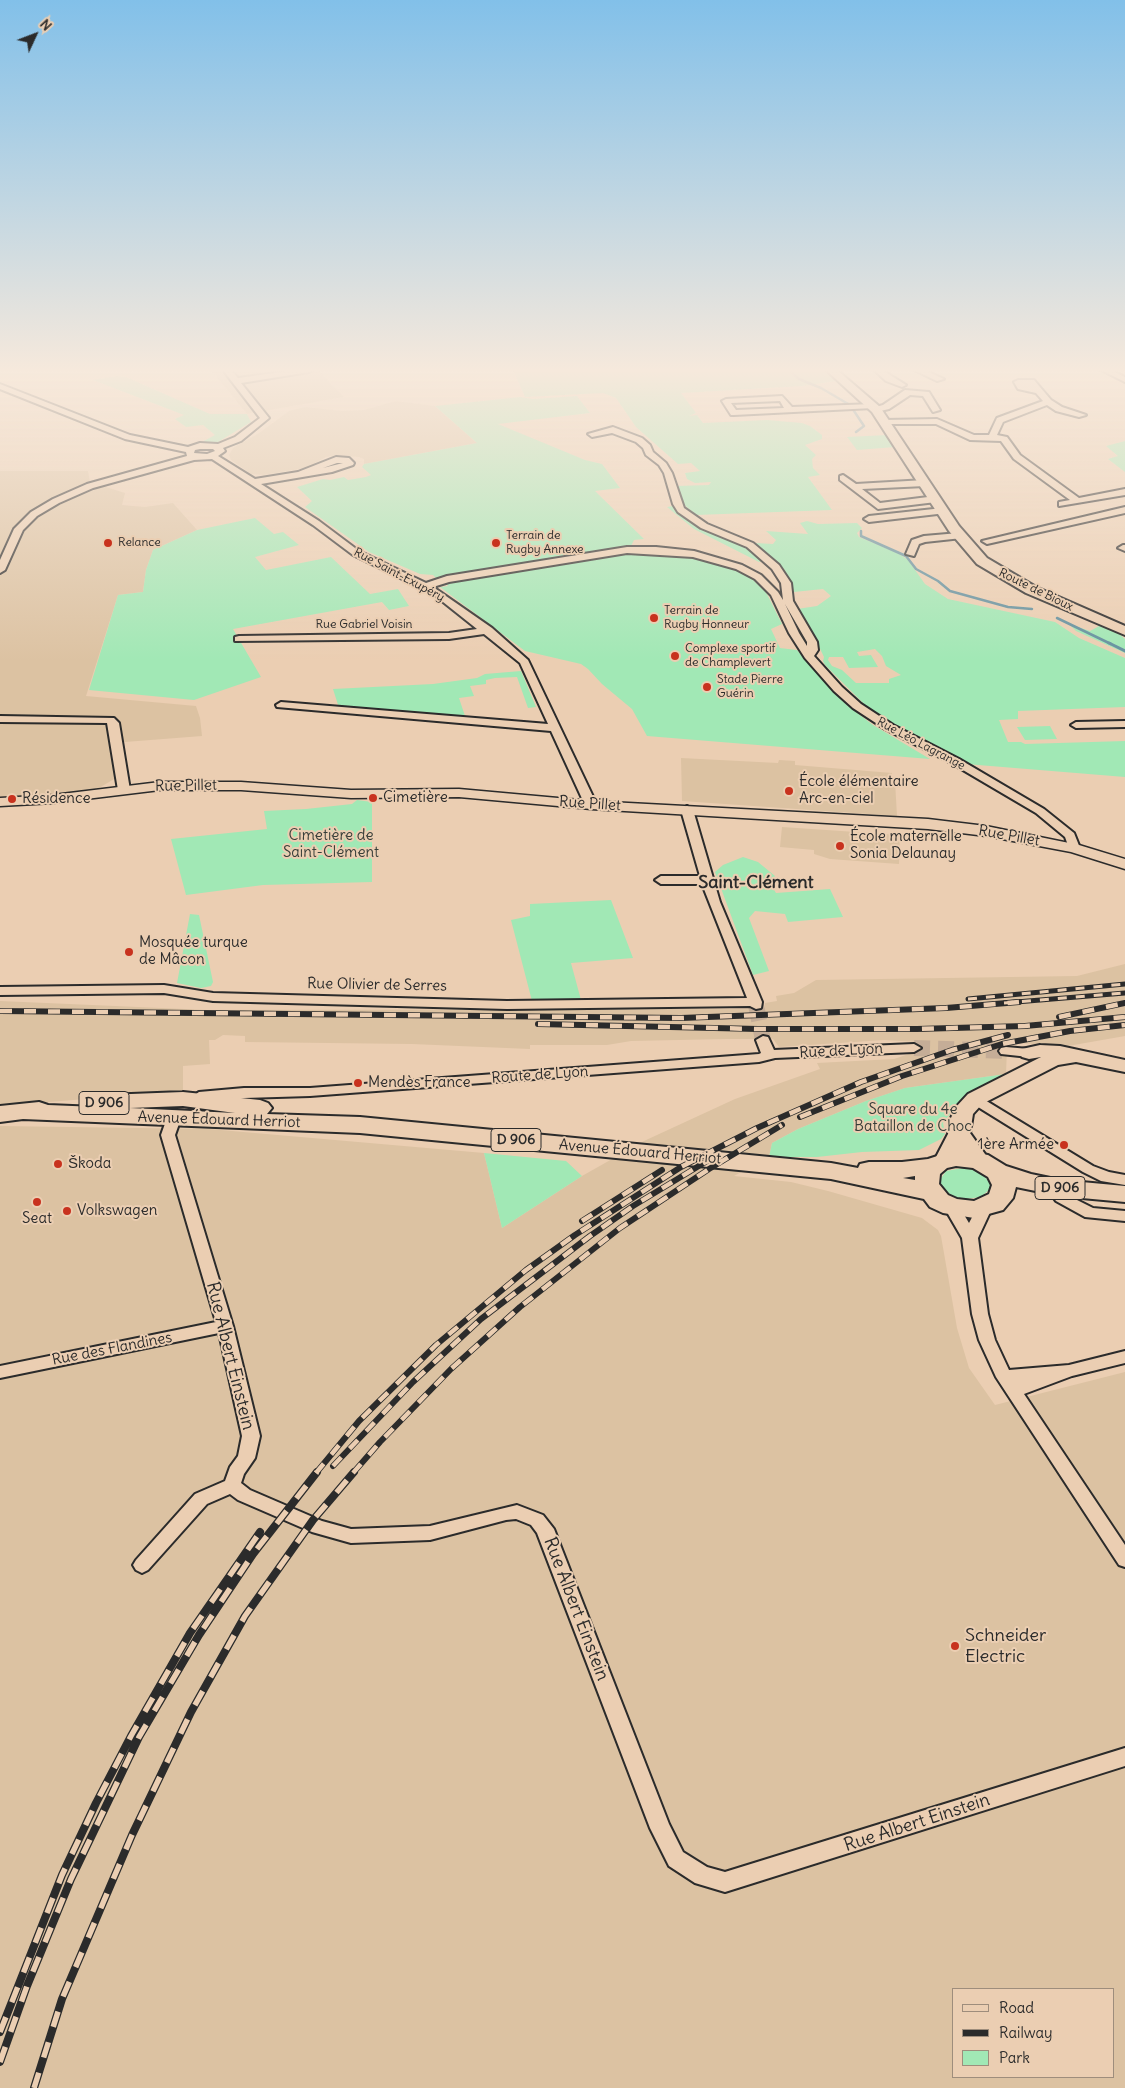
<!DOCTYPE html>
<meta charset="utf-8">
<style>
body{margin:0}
#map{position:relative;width:1125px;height:2088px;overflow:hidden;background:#ebceb2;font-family:Delius,sans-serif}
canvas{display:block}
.legend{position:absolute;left:952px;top:1988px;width:162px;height:90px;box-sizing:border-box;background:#ebceb2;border:1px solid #9e8d7c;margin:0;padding:6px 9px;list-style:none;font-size:15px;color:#2b2b2b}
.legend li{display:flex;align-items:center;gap:10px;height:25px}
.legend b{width:25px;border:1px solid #9e8d7c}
.north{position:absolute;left:10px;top:10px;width:50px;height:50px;-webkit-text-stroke:4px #ebceb2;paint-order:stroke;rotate:47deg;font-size:14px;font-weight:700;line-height:20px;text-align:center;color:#2b2b2b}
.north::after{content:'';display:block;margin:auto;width:18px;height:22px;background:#2b2b2b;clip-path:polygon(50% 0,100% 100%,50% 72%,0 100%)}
</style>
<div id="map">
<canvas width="1125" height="2088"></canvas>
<ul class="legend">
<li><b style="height:6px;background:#ebceb2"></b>Road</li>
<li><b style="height:6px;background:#2b2b2b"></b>Railway</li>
<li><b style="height:14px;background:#a1e8b5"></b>Park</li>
</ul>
<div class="north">N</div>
</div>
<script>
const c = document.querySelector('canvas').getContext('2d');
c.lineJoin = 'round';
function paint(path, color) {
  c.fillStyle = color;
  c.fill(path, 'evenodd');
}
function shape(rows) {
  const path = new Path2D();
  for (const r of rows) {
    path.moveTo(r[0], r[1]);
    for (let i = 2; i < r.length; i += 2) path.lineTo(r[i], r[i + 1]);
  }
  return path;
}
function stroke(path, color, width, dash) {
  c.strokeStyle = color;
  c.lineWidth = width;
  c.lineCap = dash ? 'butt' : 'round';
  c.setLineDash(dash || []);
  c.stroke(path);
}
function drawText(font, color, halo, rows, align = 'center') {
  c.font = font + ' Delius,sans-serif';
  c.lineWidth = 4;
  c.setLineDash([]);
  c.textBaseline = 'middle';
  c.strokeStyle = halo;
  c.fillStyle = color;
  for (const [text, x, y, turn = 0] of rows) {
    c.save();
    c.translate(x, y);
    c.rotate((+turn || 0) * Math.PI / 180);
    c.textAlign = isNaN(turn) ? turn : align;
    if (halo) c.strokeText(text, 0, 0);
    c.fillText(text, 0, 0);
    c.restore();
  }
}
paint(shape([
 [211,370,322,370,319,371,344,397,247,414],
 [396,401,435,406,477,443,364,464,364,459,359,457,336,455,326,457,306,468,263,475,251,474,231,460,229,455,233,448,259,433,289,411,305,407,343,411,364,410],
 [0,471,88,471,90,482,125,493,122,505,145,507,173,503,197,530,153,550,146,570,143,592,118,595,86,696,196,706,200,718,202,736,112,743,116,778,97,789,38,796,0,798],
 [681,758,778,763,779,760,795,761,795,765,892,773,891,780,895,781,897,816,682,801],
 [782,827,900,835,899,864,830,859,814,854,814,850,780,847],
 [1125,964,1125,1036,1068,1046,1017,1043,1007,1048,1006,1074,905,1088,866,1101,798,1129,772,1143,769,1157,734,1176,791,1182,828,1191,922,1218,938,1230,941,1236,957,1328,969,1368,995,1405,1125,1372,1125,2088,0,2088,0,1126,209,1129,484,1153,502,1228,582,1176,644,1141,735,1099,820,1069,817,1063,894,1059,909,1054,919,1042,884,1040,779,1047,773,1039,726,1039,631,1041,607,1045,530,1045,530,1049,412,1044,245,1042,245,1036,223,1035,215,1040,209,1040,210,1064,183,1066,183,1091,0,1106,0,1001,207,1010,749,1009,765,1008,765,1003,777,1001,776,996,794,993,816,980,1077,976],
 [954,1989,1114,1989,1114,2077,954,2077]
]), '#dcc2a2');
paint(shape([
 [513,370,824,370,837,381,802,386,681,393,696,413,689,416,697,415,703,423,767,420,802,423,810,426,822,435,822,439,805,445,816,455,812,459,813,468,820,475,808,477,832,510,696,515,682,503,676,486,709,485,711,482,695,483,687,479,685,473,700,471,691,463,678,464,636,427,616,398,603,393,525,397],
 [117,376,126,377,210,414,247,414,251,422,218,442,202,442,215,435,203,425,186,427,175,419,184,415,93,380],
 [577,396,590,413,498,424,585,460,602,464,620,488,595,491,644,539,634,540,631,546,436,578,433,575,420,574,369,552,305,507,312,501,297,487,323,479,330,480,344,477,348,480,366,477,371,475,362,467,364,464,477,443,435,406,520,397,533,399],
 [887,435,895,447,857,450,847,437],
 [1125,441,1125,472,1108,459,1118,456,1106,446],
 [673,506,678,512,747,546,763,561,759,562,694,529,667,507],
 [255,518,274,534,283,532,299,545,255,557,266,570,331,557,370,594,398,589,409,606,389,610,382,602,233,629,261,677,194,700,89,690,118,595,143,592,146,570,153,550,197,530],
 [807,521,818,524,857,523,862,528,857,533,859,537,898,553,908,560,925,584,948,599,1055,622,1079,638,1125,658,1125,707,1018,711,1018,719,999,720,1008,742,1021,742,1025,744,1125,741,1125,777,966,764,887,721,867,707,825,665,823,661,824,657,806,620,797,609,817,606,831,596,823,589,794,592,784,569,755,543,773,544,776,540,766,531,808,534,800,523],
 [875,649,882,656,886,666,901,675,889,679,889,683,856,683,842,670,832,666,828,660,829,657,843,657,849,668,878,667,871,655,859,656,857,652],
 [629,553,691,556,734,568,749,576,766,592,782,624,771,629,780,648,797,650,847,705,873,725,930,759,647,736,632,709,602,684,588,669,581,664,525,651,440,587,448,586,445,583],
 [1069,624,1090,631,1101,625,1116,631,1125,639,1125,653,1076,631],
 [521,671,536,707,528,708,517,677,495,678,486,680,486,684,470,686,474,696,459,698,466,719,339,708,333,689,433,684,477,678,485,674],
 [1050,726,1057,739,1025,740,1017,727],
 [357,800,372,802,372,882,263,885,186,895,171,839,267,829,264,811,306,809,352,804],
 [743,857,758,862,775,876,770,883,776,893,830,889,843,917,788,922,785,914,755,911,749,918,769,971,753,975,715,872,723,865],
 [611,900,633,958,571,963,581,1000,532,1001,511,920,530,916,530,904],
 [190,914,199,915,213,982,211,986,201,988,177,983],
 [1006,1074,969,1096,956,1107,943,1123,945,1134,941,1139,919,1150,862,1152,817,1157,769,1157,772,1143,798,1129,866,1101,905,1088],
 [484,1153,566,1161,582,1176,502,1228],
 [968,1167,982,1173,990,1183,990,1189,981,1197,966,1199,957,1198,950,1195,941,1185,940,1180,946,1171]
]), '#a1e8b5');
stroke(shape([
 [789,370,799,379,821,388,850,405,864,426,856,432],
 [861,531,861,536,906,556,916,569,938,581,950,591,1008,607,1032,609],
 [1057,618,1111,644]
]), '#63909e', 2.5);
stroke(shape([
 [1109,643,1125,651]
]), '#63909e', 3);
stroke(shape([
 [756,1005,763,1040],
 [914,1048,1006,1051]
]), '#c5ad97', 16, [16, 8]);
const minor = shape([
 [223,370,231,370,238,378,296,370,313,370,309,372,241,383,269,418,241,441,223,448,225,451,218,456,255,479,298,472,336,457,349,458,354,463,353,465,332,472,261,484,319,521,359,551,426,583,447,576,627,547,656,547,694,551,742,565,761,575,778,592,783,600,781,583,772,569,747,547,701,528,678,512,673,504,664,473,659,465,646,455,643,448,636,442,612,433,592,437,588,434,613,427,642,438,650,445,653,452,666,463,672,473,684,508,707,524,753,543,779,565,791,583,793,601,817,642,818,650,814,656,842,687,861,704,893,725,959,759,1044,809,1074,833,1080,848,1078,851,1070,851,1065,837,1036,813,951,763,885,729,853,708,834,691,805,658,789,633,771,595,755,579,736,569,693,557,627,553,449,582,433,587,492,628,528,660,597,805,591,808,585,805,551,731,277,707,276,705,281,702,548,724,520,663,484,634,449,639,235,641,235,637,239,636,449,633,477,629,433,594,353,555,313,525,212,459,194,460,93,488,59,503,37,516,23,530,5,570,0,573,0,560,14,529,31,512,53,499,87,484,187,456,186,452,125,439,0,389,0,384,130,435,188,447,200,443,218,444,235,437,260,418,223,370],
 [200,449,213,449,215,451,207,454,194,453,195,450,200,449],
 [337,463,343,463,323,468,337,463],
 [785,604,807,642,807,646,799,633,785,604],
 [874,370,882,370,906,385,902,387,886,381,874,370],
 [914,370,924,370,944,379,937,381,914,370],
 [1101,370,1110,370,1125,377,1125,382,1101,370],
 [1018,380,1034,380,1051,400,1062,407,1086,415,1079,417,1056,411,1047,405,1003,422,997,435,1007,437,1020,455,1079,498,1125,489,1125,495,1059,506,1059,502,1070,500,1014,459,1001,441,970,440,936,424,884,424,880,422,884,420,937,419,974,435,989,435,997,418,1043,401,1036,393,1018,389,1014,382,1018,380],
 [905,390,929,392,940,410,933,412,923,396,910,395,889,409,876,412,873,412,873,408,734,415,731,415,722,401,726,399,782,396,792,407,873,404,876,404,876,407,883,405,905,390],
 [780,401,784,408,736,410,731,403,780,401],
 [843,475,856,484,925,480,929,483,925,486,862,489,880,503,936,496,940,499,936,502,878,509,840,480,840,476,843,475],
 [1125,507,1125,513,987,544,982,541,1125,507],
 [943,508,948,511,946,513,869,522,864,519,869,516,943,508],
 [959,533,964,536,962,538,925,542,919,544,914,556,906,554,912,540,924,536,959,533],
 [1123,545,1125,545,1125,551,1118,548,1123,545],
 [0,716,114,718,119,723,130,790,124,793,118,790,107,723,0,722,0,716],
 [1125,721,1125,727,1076,728,1071,725,1076,722,1125,721],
 [687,806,693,810,720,902,762,1002,761,1008,756,1009,750,1006,507,1009,213,1001,164,993,0,995,0,987,164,985,213,993,507,1001,747,998,702,884,661,884,655,880,661,876,700,876,681,810,687,806],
 [763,1036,768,1037,774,1050,914,1044,921,1048,914,1052,775,1058,759,1062,310,1096,244,1098,199,1102,192,1097,199,1092,244,1088,310,1088,759,1054,761,1053,756,1040,763,1036],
 [1006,1047,1029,1049,1036,1053,1029,1057,1001,1054,999,1051,1001,1048,1006,1047],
 [975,1094,1093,1166,1109,1172,1125,1175,1125,1185,1101,1181,1083,1172,970,1102,968,1099,975,1094],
 [174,1113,181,1118,175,1135,233,1326,260,1436,255,1458,244,1474,241,1483,250,1490,322,1521,351,1529,430,1526,517,1505,543,1515,554,1529,669,1824,683,1852,707,1867,725,1872,1125,1748,1125,1766,725,1892,695,1883,669,1866,650,1828,537,1533,531,1525,516,1519,506,1520,430,1540,351,1543,312,1532,238,1500,230,1494,207,1504,148,1570,142,1573,136,1570,133,1565,136,1560,195,1494,225,1481,230,1467,238,1456,242,1436,219,1333,0,1378,0,1366,216,1322,161,1135,167,1118,174,1113],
 [1061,1192,1093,1208,1125,1211,1125,1221,1085,1217,1056,1201,1053,1197,1056,1193,1061,1192],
 [952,1202,957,1203,969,1223,979,1204,989,1204,992,1208,978,1238,988,1314,995,1340,1009,1370,1069,1365,1125,1351,1125,1363,1072,1376,1024,1394,1125,1545,1125,1567,1119,1565,996,1377,979,1340,972,1314,962,1238,944,1207,947,1203,952,1202]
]);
const tertiary = shape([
 [160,782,241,782,351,790,459,789,591,801,928,819,986,826,1079,845,1125,859,1125,869,1071,852,986,836,928,829,591,809,459,797,351,798,241,790,160,790,53,803,0,806,0,798,53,795,160,782]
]);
const secondary = shape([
 [826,370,837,370,880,407,959,526,987,558,1036,587,1125,626,1125,635,1026,593,977,564,949,531,872,412,826,370],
 [1040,1045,1060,1046,1125,1060,1125,1072,1076,1062,1058,1065,982,1104,973,1114,970,1133,990,1161,987,1166,979,1168,971,1166,961,1151,954,1164,946,1166,938,1164,935,1159,948,1134,950,1120,956,1107,968,1094,1041,1057,1029,1059,1022,1057,1019,1053,1022,1049,1040,1045]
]);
const primary = shape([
 [183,1092,260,1100,268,1103,272,1108,267,1114,360,1117,831,1163,858,1168,860,1164,869,1162,902,1162,928,1159,956,1150,988,1155,1006,1166,1031,1174,1060,1180,1125,1186,1125,1202,1060,1196,1016,1187,1013,1198,1003,1210,974,1218,943,1213,930,1207,924,1199,831,1179,360,1133,23,1119,0,1122,0,1106,39,1102,48,1105,97,1107,93,1102,97,1097,105,1095,183,1092],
 [183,1106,235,1113,130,1108,183,1106],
 [956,1166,973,1168,988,1177,992,1185,989,1194,974,1201,957,1199,948,1195,939,1184,940,1174,947,1168,956,1166],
 [915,1176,915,1180,903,1178,915,1176]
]);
stroke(minor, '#2b2b2b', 4);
stroke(tertiary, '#2b2b2b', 3);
stroke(secondary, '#2b2b2b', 4);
stroke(primary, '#2b2b2b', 4);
paint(minor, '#ebceb2');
paint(tertiary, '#ebceb2');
paint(secondary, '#ebceb2');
paint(primary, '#ebceb2');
const railFar2 = shape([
 [968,999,1125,984],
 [1004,1003,1125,993]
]);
const railFar1 = shape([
 [0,1011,681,1018,946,1008,1019,1002],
 [1059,1017,1125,1003],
 [538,1024,758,1029,917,1029,1025,1026,1125,1017],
 [800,1117,902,1076,1002,1044,1070,1031,1125,1025],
 [582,1221,662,1170],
 [333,1466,413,1382,481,1319,590,1236,633,1206,707,1161],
 [316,1473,359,1421,436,1345,526,1270,575,1235,681,1167,757,1128,861,1082,952,1050,1008,1035],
 [353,1473,380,1442,451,1369,520,1307,620,1228,709,1169,782,1125]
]);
const rail = shape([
 [0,2032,62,1875,96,1803,131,1736,190,1633,260,1532],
 [0,2062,27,1986,71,1879,139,1737,199,1635,253,1554,317,1472],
 [34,2088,62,1999,132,1835,191,1712,245,1616,313,1520,354,1472]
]);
stroke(railFar2, '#2b2b2b', 5);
stroke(railFar1, '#2b2b2b', 6);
stroke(rail, '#2b2b2b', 8);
stroke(railFar2, '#ebceb2', 3, [9]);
stroke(railFar1, '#ebceb2', 4.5, [12]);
stroke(rail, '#ebceb2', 5.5, [16]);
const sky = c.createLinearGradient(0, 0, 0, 662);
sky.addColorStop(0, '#82c0e9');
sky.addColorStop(0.56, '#f6e9dc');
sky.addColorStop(1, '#f6e9dc00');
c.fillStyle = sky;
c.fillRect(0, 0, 1125, 662);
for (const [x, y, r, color] of [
 [108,543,5,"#c8321e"],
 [496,543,5,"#c8321e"],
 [654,618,5,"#c8321e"],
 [675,656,5,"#c8321e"],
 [707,687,5,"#c8321e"],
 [789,791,5,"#c8321e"],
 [373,798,5,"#c8321e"],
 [12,799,5,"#c8321e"],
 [840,846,5,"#c8321e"],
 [129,952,5,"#c8321e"],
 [358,1083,5,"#c8321e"],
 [1064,1145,5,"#c8321e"],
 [58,1164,5,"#c8321e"],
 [37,1202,5,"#c8321e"],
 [67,1211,5,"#c8321e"],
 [955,1646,5,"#c8321e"]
]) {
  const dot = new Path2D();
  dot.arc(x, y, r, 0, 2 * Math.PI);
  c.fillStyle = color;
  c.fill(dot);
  stroke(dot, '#ebceb2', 2);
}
drawText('12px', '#2b2b2b', '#ebceb2', [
 ["Terrain de",506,536],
 ["Rugby Annexe",506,550],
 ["Relance",118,543],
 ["Terrain de",664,611],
 ["Rugby Honneur",664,625],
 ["Complexe sportif",685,649],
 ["de Champlevert",685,663],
 ["Stade Pierre",717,680],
 ["Guérin",717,694]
], 'left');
drawText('12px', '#2b2b2b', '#ebceb2', [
 ["Rue Saint-Exupéry",399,575,28],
 ["Route de Bioux",1036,590,26],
 ["Rue Gabriel Voisin",364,625],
 ["Rue Léo Lagrange",921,744,28]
]);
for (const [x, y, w] of [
 [104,1103,50],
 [516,1140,50],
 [1060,1188,50]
]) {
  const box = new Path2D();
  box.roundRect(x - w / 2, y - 11.5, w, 23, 4);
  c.fillStyle = '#ebceb2';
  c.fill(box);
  stroke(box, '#2b2b2b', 1);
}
drawText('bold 14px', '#2b2b2b', null, [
 ["D 906",104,1103],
 ["D 906",516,1140],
 ["D 906",1060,1188]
]);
drawText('15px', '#2b2b2b', '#ebceb2', [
 ["École élémentaire",799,782],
 ["Arc-en-ciel",799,799],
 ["Cimetière",383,798],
 ["Résidence",22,799],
 ["École maternelle",850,837],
 ["Sonia Delaunay",850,854],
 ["Mosquée turque",139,943],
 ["de Mâcon",139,960],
 ["Mendès France",368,1083],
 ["1ère Armée",1054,1145,"right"],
 ["Škoda",68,1164],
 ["Volkswagen",77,1211],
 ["Seat",37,1219,"center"]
], 'left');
drawText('15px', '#2b2b2b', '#ebceb2', [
 ["Rue Pillet",186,786,-1],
 ["Rue Pillet",590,804,4],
 ["Rue Pillet",1009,836,10],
 ["Rue Olivier de Serres",377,985,1],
 ["Rue de Lyon",841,1051,-3],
 ["Route de Lyon",540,1075,-4],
 ["Avenue Édouard Herriot",219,1120,2],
 ["Avenue Édouard Herriot",640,1152,5],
 ["Rue des Flandines",112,1349,-11]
]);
drawText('15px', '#373e39', '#ebceb2', [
 ["Cimetière de",331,836],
 ["Saint-Clément",331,853],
 ["Square du 4e",913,1110],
 ["Bataillon de Choc",913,1127]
]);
drawText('bold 18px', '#2b2b2b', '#ebceb2', [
 ["Saint-Clément",756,883]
]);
drawText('18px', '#2b2b2b', '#ebceb2', [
 ["Rue Albert Einstein",230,1356,76],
 ["Rue Albert Einstein",576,1609,69],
 ["Rue Albert Einstein",917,1823,-18]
]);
drawText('18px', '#2b2b2b', '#ebceb2', [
 ["Schneider",965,1636],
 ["Electric",965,1657]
], 'left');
</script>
